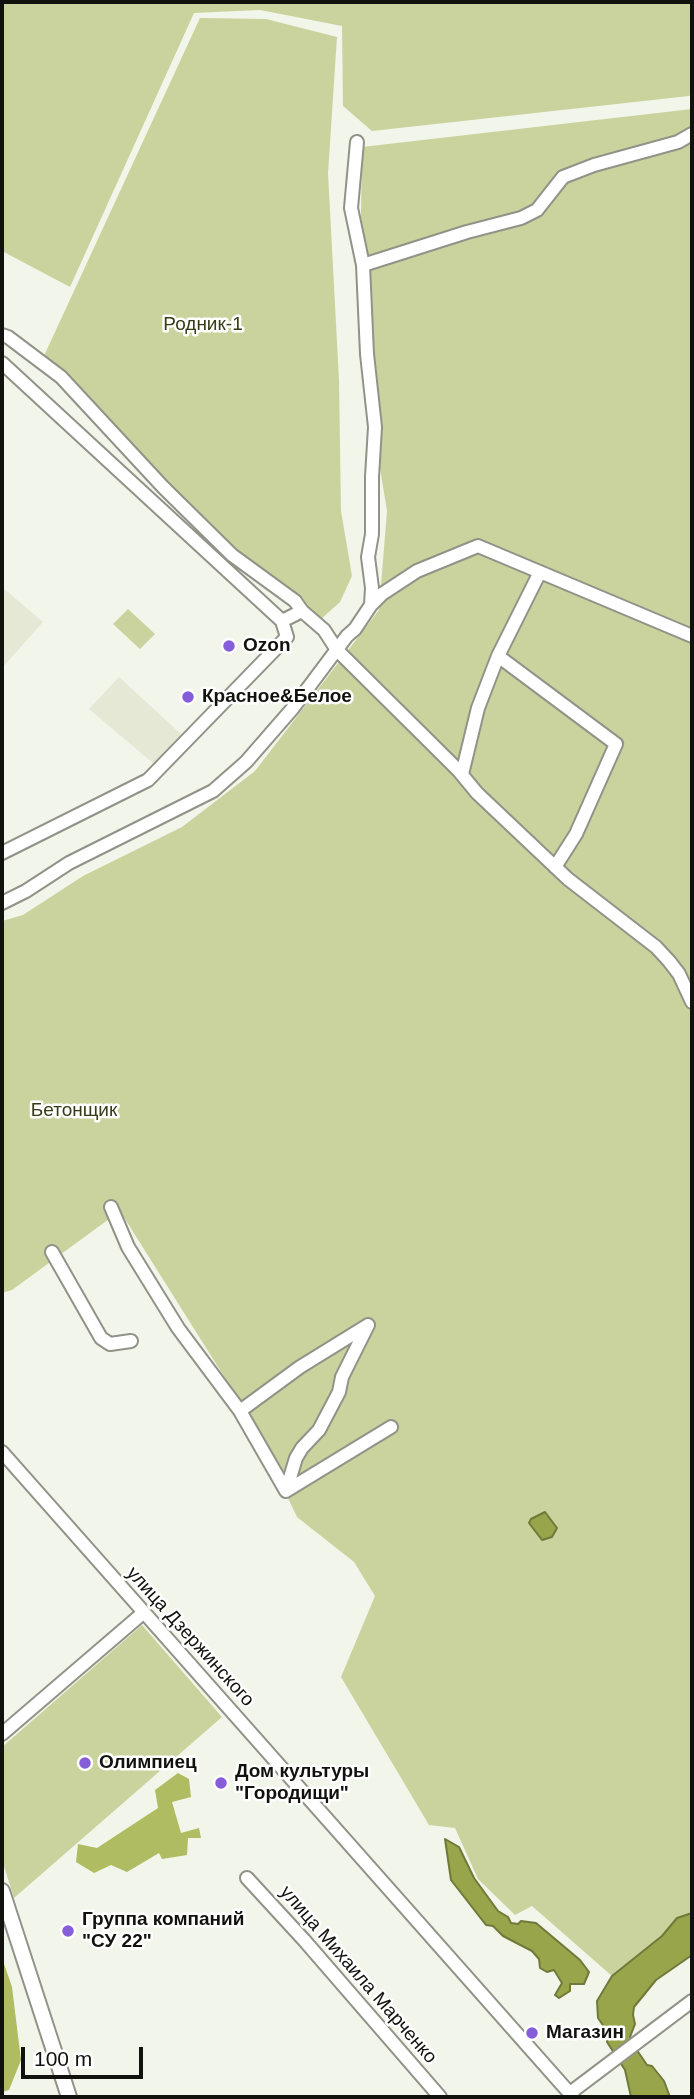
<!DOCTYPE html>
<meta charset="utf-8">
<style>
body{margin:0}
#map{position:relative;width:694px;height:2099px;overflow:hidden;background:#f2f5e9;font-family:Arial,sans-serif}
canvas{display:block}
.frame{position:absolute;inset:0;border:4px solid #11120e;pointer-events:none}
.scale{position:absolute;left:21px;top:2047px;width:122px;height:32px;box-sizing:border-box;border:4px solid #11120e;border-top:0;padding-left:9px;font-size:21px;line-height:24px;white-space:nowrap;color:#11120e;-webkit-text-stroke:5px #fff;paint-order:stroke}
</style>
<div id="map">
<canvas width="694" height="2099"></canvas>
<div class="frame"></div>
<div class="scale">100 m</div>
</div>
<script>
const c = document.querySelector('canvas').getContext('2d');
c.lineJoin = 'round';
function paint(path, color) {
  c.fillStyle = color;
  c.fill(path, 'evenodd');
}
function shape(rows) {
  const path = new Path2D();
  for (const r of rows) {
    path.moveTo(r[0], r[1]);
    for (let i = 2; i < r.length; i += 2) path.lineTo(r[i], r[i + 1]);
  }
  return path;
}
function stroke(path, color, width, dash) {
  c.strokeStyle = color;
  c.lineWidth = width;
  c.lineCap = dash ? 'butt' : 'round';
  c.setLineDash(dash || []);
  c.stroke(path);
}
function drawText(font, color, halo, rows, align = 'center') {
  c.font = font + ' Arial,sans-serif';
  c.lineWidth = 5;
  c.setLineDash([]);
  c.textBaseline = 'middle';
  c.strokeStyle = halo;
  c.fillStyle = color;
  for (const [text, x, y, turn = 0] of rows) {
    c.save();
    c.translate(x, y);
    c.rotate((+turn || 0) * Math.PI / 180);
    c.textAlign = isNaN(turn) ? turn : align;
    if (halo) c.strokeText(text, 0, 0);
    c.fillText(text, 0, 0);
    c.restore();
  }
}
paint(shape([
 [2,587,43,622,2,668],
 [119,677,181,734,154,764,89,709]
]), '#e4e8d5');
paint(shape([
 [2,2,692,2,692,94,689,96,372,131,343,106,342,26,260,10,194,13,70,287,2,251],
 [200,18,266,19,337,37,328,173,339,380,341,511,352,576,340,602,320,620,215,543,104,414,43,358],
 [692,109,692,1913,677,1918,662,1936,612,1976,532,1906,515,1915,478,1879,455,1828,429,1825,341,1677,375,1596,354,1562,297,1517,247,1413,120,1211,12,1290,2,1293,2,921,23,915,83,876,182,827,255,771,379,610,387,511,359,339,362,147],
 [128,609,155,634,140,649,113,624],
 [142,1625,222,1717,14,1898,2,1860,2,1747]
]), '#cad39d');
paint(shape([
 [178,1773,189,1779,191,1797,172,1802,181,1833,199,1828,201,1838,188,1838,187,1855,162,1859,159,1853,127,1872,111,1865,94,1873,76,1862,78,1844,97,1848,158,1808,155,1790],
 [2,1958,12,1987,21,2060,9,2090,2,2092]
]), '#afbc61');
const water = shape([
 [545,1512,557,1528,552,1537,542,1540,529,1523,531,1519,545,1512],
 [445,1839,459,1847,474,1878,498,1911,508,1917,511,1923,518,1924,521,1921,536,1923,580,1960,589,1972,584,1984,570,1984,570,1991,559,1998,555,1995,562,1983,554,1970,547,1972,540,1968,539,1959,532,1951,503,1936,493,1926,486,1925,451,1880,445,1839],
 [692,1913,692,1955,656,1980,634,2007,633,2015,635,2024,630,2037,632,2043,647,2065,652,2066,664,2081,670,2097,631,2097,625,2070,607,2042,609,2034,598,2018,597,2001,612,1976,662,1936,677,1918,692,1913]
]);
paint(water, '#99a54b');
stroke(water, '#707939', 2);
const minor = shape([
 [357,142,351,208,363,265],
 [2,335,8,337,61,377,163,487,232,555,295,601,302,611],
 [2,363,282,621,287,637,148,780,2,853],
 [371,605,372,588,368,557,372,534,372,477,375,427,367,354,363,265,467,232,521,218,537,210,563,177,594,165,678,142,692,134],
 [282,621,302,611,324,630,337,650,458,770,477,793,568,879,656,947,669,961,679,974,692,1002],
 [498,656,616,744,576,834,555,867],
 [462,774,478,708,498,656,540,572],
 [2,903,26,891,69,863,213,791,246,762,293,708,347,636,355,629,371,605,382,594,417,571,478,546,692,636],
 [111,1207,128,1247,178,1328,240,1411,300,1367,368,1325],
 [52,1252,101,1338,110,1344,131,1341],
 [240,1411,286,1491],
 [2,1452,573,2097],
 [286,1491,296,1458,302,1448,319,1430,339,1392,342,1377,368,1325],
 [286,1491,391,1427],
 [2,1734,143,1613],
 [247,1878,304,1940,440,2097],
 [570,2093,692,2001]
]);
const major = shape([
 [2,1891,69,2097]
]);
stroke(minor, '#919388', 16);
stroke(major, '#919388', 18);
stroke(minor, '#fff', 12);
stroke(major, '#fff', 14);
for (const [x, y, r, color] of [
 [229,646,7,"#875ed9"],
 [188,697,7,"#875ed9"],
 [85,1763,7,"#875ed9"],
 [221,1783,7,"#875ed9"],
 [68,1931,7,"#875ed9"],
 [532,2033,7,"#875ed9"]
]) {
  const dot = new Path2D();
  dot.arc(x, y, r, 0, 2 * Math.PI);
  c.fillStyle = color;
  c.fill(dot);
  stroke(dot, '#fff', 2.5);
}
drawText('19px', '#373c16', '#fff', [
 ["Родник-1",203,325],
 ["Бетонщик",74,1111]
]);
drawText('bold 19px', '#11120e', '#fff', [
 ["Ozon",243,646],
 ["Красное&Белое",202,697],
 ["Олимпиец",99,1763],
 ["Дом культуры",235,1772],
 ["\"Городищи\"",235,1794],
 ["Группа компаний",82,1920],
 ["\"СУ 22\"",82,1942],
 ["Магазин",546,2033]
], 'left');
drawText('19px', '#11120e', '#fff', [
 ["улица Дзержинского",190,1637,48],
 ["улица Михаила Марченко",358,1975,49]
]);
</script>
